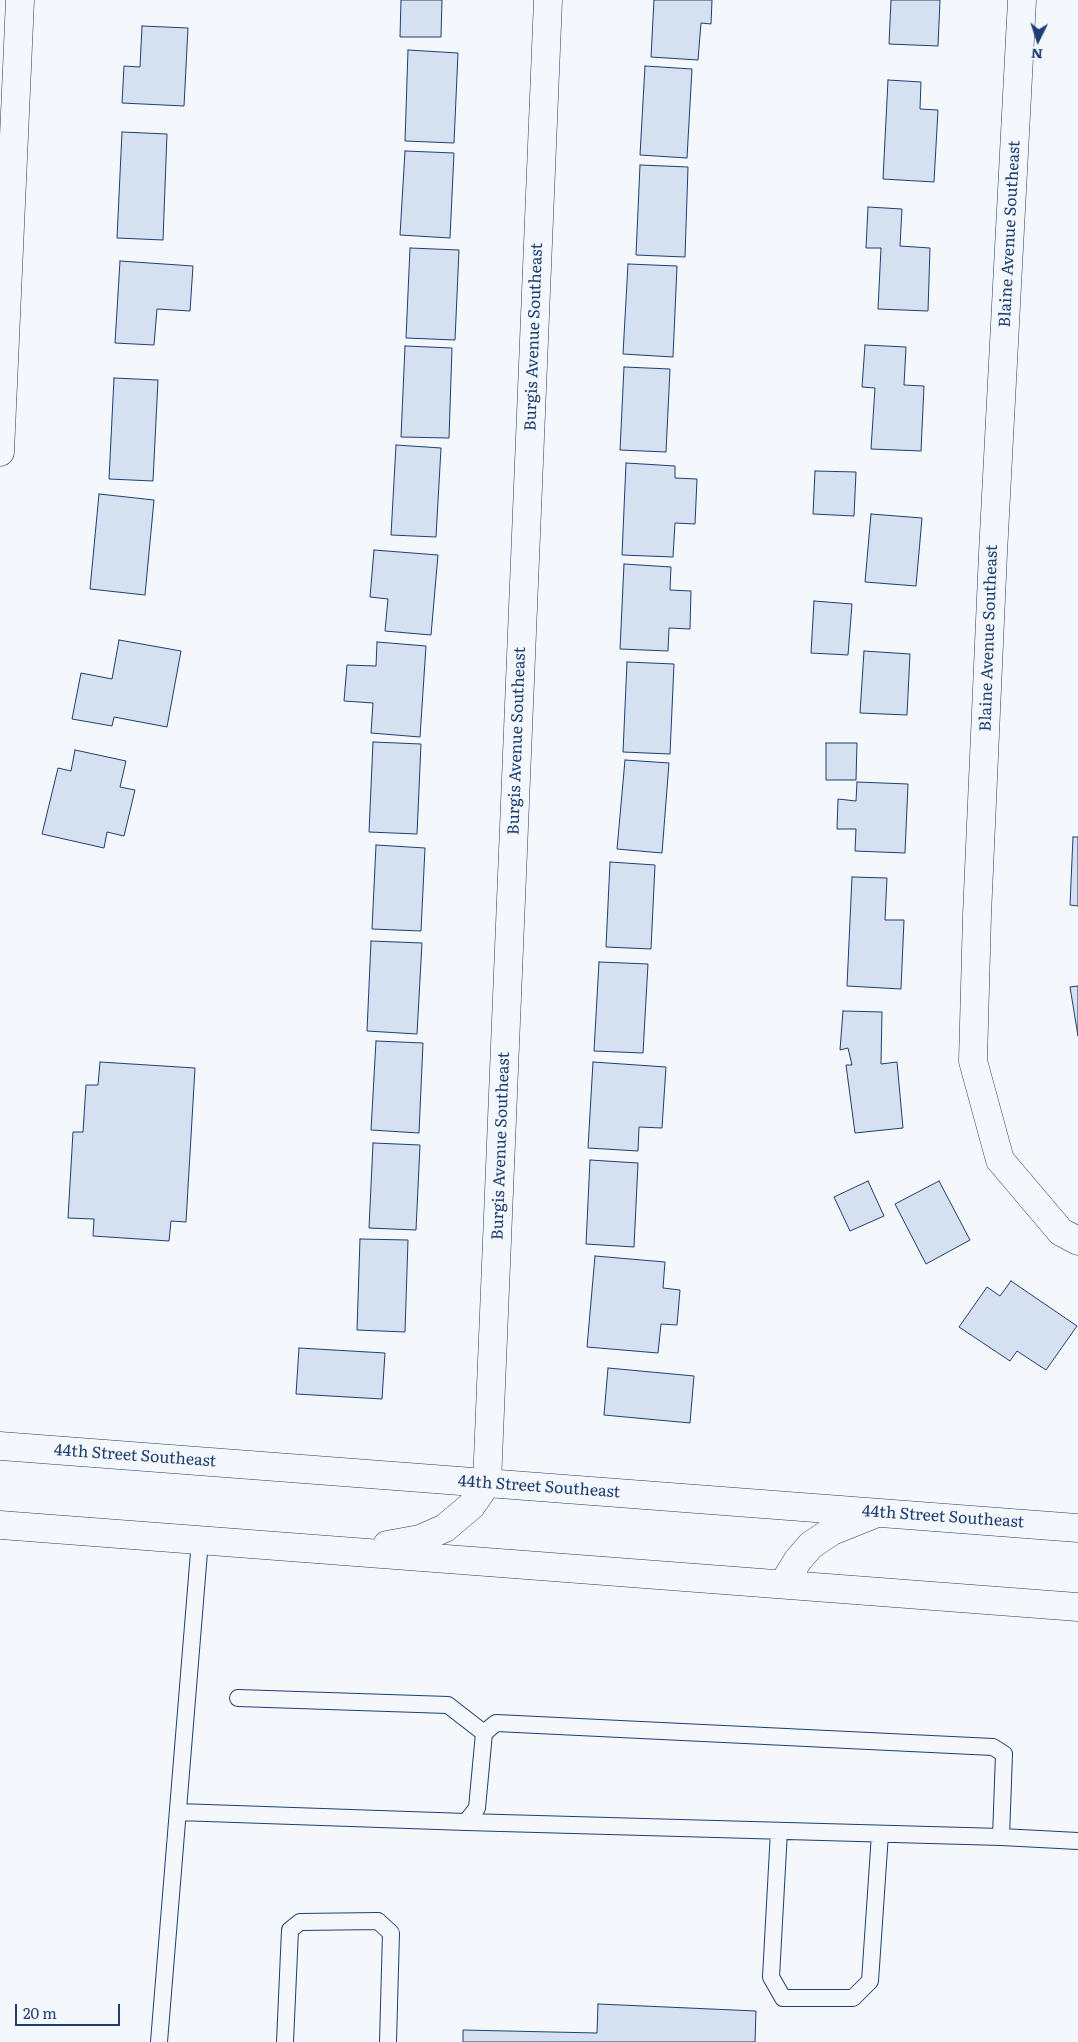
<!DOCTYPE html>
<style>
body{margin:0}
#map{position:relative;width:1078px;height:2042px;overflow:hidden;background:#f4f7fb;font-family:Literata,serif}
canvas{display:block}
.north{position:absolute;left:1013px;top:15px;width:50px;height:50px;-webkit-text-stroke:4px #f4f7fb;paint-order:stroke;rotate:184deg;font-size:14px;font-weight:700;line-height:20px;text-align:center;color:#1d3f73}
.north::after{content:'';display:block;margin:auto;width:18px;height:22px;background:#1d3f73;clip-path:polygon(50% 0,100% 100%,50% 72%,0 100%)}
.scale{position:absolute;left:15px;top:2004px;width:105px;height:22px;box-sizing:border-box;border:2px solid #1d3f73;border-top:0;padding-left:6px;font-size:15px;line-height:18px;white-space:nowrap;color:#1d3f73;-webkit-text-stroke:4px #f4f7fb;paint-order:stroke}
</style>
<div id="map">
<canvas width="1078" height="2042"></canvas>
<div class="north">N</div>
<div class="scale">20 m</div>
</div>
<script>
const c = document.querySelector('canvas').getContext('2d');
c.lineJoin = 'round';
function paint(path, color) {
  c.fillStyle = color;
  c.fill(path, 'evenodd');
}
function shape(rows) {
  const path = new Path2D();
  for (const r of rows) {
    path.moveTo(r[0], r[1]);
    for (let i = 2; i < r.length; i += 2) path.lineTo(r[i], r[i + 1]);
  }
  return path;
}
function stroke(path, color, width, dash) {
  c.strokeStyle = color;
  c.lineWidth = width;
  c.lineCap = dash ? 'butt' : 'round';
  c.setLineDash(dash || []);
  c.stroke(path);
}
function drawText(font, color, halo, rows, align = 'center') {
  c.font = font + ' Literata,serif';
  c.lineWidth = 4;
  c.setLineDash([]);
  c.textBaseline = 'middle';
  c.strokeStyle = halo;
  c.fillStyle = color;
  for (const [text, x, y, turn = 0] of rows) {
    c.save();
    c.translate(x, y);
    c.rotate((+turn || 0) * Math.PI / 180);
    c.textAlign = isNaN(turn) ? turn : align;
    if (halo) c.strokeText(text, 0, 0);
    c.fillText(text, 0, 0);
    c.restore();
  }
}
const building = shape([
 [401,0,442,0,441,37,400,37,401,0],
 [654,0,712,0,711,24,701,23,698,60,651,57,654,0],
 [891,0,940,0,938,46,889,44,891,0],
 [142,26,188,28,184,106,122,103,124,66,140,67,142,26],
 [408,50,458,53,454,143,405,141,408,50],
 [645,66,692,69,687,158,640,155,645,66],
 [888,80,921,82,920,109,938,110,934,182,883,179,888,80],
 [122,132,167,134,163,240,117,238,122,132],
 [405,151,454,153,450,238,400,235,405,151],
 [640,165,688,167,685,257,636,255,640,165],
 [868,207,902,209,900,246,930,248,928,311,878,309,881,248,866,248,868,207],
 [410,248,459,250,455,340,406,338,410,248],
 [120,261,193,266,190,311,157,309,154,345,115,343,120,261],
 [628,264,677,266,673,357,623,354,628,264],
 [865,345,906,347,904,385,924,386,921,451,871,449,875,388,862,387,865,345],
 [405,346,452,348,449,438,401,437,405,346],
 [624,367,670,369,666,452,620,450,624,367],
 [114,378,158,380,153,481,109,479,114,378],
 [396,445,441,448,436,537,391,535,396,445],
 [626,463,675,466,675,478,697,479,695,524,675,523,673,557,622,555,626,463],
 [815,471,856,472,854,516,813,514,815,471],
 [99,494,154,500,145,595,90,589,99,494],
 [871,514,922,518,916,586,865,582,871,514],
 [374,550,438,555,431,635,385,631,388,599,370,597,374,550],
 [624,564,671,567,670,590,691,591,690,629,669,628,668,651,620,649,624,564],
 [814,601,852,604,848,655,811,653,814,601],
 [119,640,181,651,167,727,114,717,112,726,72,719,81,673,112,679,119,640],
 [377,642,426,646,420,737,371,733,373,703,344,701,347,665,376,666,377,642],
 [864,651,910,654,907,715,860,713,864,651],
 [627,662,674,664,670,754,623,752,627,662],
 [373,742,421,744,417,834,369,832,373,742],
 [826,743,857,743,856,780,826,780,826,743],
 [75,750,126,761,120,787,135,790,124,836,107,832,104,848,42,834,58,768,71,771,75,750],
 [625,760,669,763,662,853,617,849,625,760],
 [857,782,908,784,905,853,855,851,856,829,837,829,838,799,856,801,857,782],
 [1073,837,1078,837,1078,906,1070,905,1073,837],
 [376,845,425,848,421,931,372,929,376,845],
 [610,862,655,865,651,949,606,947,610,862],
 [852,877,887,878,885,920,904,920,901,989,847,986,852,877],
 [371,941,422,943,417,1034,367,1031,371,941],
 [599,962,648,964,643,1053,594,1051,599,962],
 [1078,986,1078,1036,1070,987,1078,986],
 [843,1011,882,1012,881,1064,897,1062,903,1128,855,1133,846,1065,852,1065,848,1048,840,1050,843,1011],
 [376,1041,423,1043,419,1133,371,1130,376,1041],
 [100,1062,195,1068,186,1222,171,1221,169,1241,93,1236,94,1219,68,1218,73,1132,83,1132,86,1085,98,1085,100,1062],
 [593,1062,666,1067,662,1128,639,1127,638,1151,588,1148,593,1062],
 [373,1143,420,1145,416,1230,369,1228,373,1143],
 [590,1160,638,1163,634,1247,586,1244,590,1160],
 [868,1181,884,1216,850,1231,834,1197,868,1181],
 [939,1181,970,1240,926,1264,895,1204,939,1181],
 [360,1239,408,1240,405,1332,357,1330,360,1239],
 [595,1256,665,1262,663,1288,680,1290,677,1325,661,1324,658,1353,587,1347,595,1256],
 [1011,1281,1077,1326,1046,1370,1017,1351,1010,1361,959,1327,987,1287,1000,1296,1011,1281],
 [299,1348,385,1353,382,1399,296,1394,299,1348],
 [608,1368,694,1376,690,1423,604,1415,608,1368],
 [598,2004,756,2011,755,2042,463,2042,463,2030,597,2033,598,2004]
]);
paint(building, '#d5e0f0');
stroke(building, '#1d3f73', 1);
const service = shape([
 [238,1698,448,1705,484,1733],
 [178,1812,466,1822,477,1808,484,1733,496,1723,993,1747,1004,1754,1001,1837,1078,1841],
 [466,1822,1001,1837],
 [779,1831,771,1977,783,1998,853,1998,870,1981,880,1834],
 [159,2042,200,1540],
 [285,2042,290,1930,300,1922,378,1921,391,1933,388,2042]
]);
const minor = shape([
 [1022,0,993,553,977,915,973,1061,1000,1160,1061,1232,1078,1241],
 [0,452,20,0],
 [487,1483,548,0]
]);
const primary = shape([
 [0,1446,1078,1528],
 [0,1525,1078,1607],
 [387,1545,420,1539,445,1528,471,1506,487,1483],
 [783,1584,798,1560,811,1545,832,1531,872,1515]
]);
stroke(service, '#1d3f73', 18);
stroke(minor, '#1d3f73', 29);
stroke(primary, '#1d3f73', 29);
stroke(service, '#f4f7fb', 16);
stroke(minor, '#f4f7fb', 28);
stroke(primary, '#f4f7fb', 28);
drawText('16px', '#1d3f73', '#f4f7fb', [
 ["Blaine Avenue Southeast",1010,234,-87],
 ["Burgis Avenue Southeast",534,337,-88],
 ["Blaine Avenue Southeast",989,638,-88],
 ["Burgis Avenue Southeast",517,741,-88],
 ["Burgis Avenue Southeast",501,1146,-88],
 ["44th Street Southeast",135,1456,4],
 ["44th Street Southeast",539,1487,4],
 ["44th Street Southeast",943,1517,4]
]);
</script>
